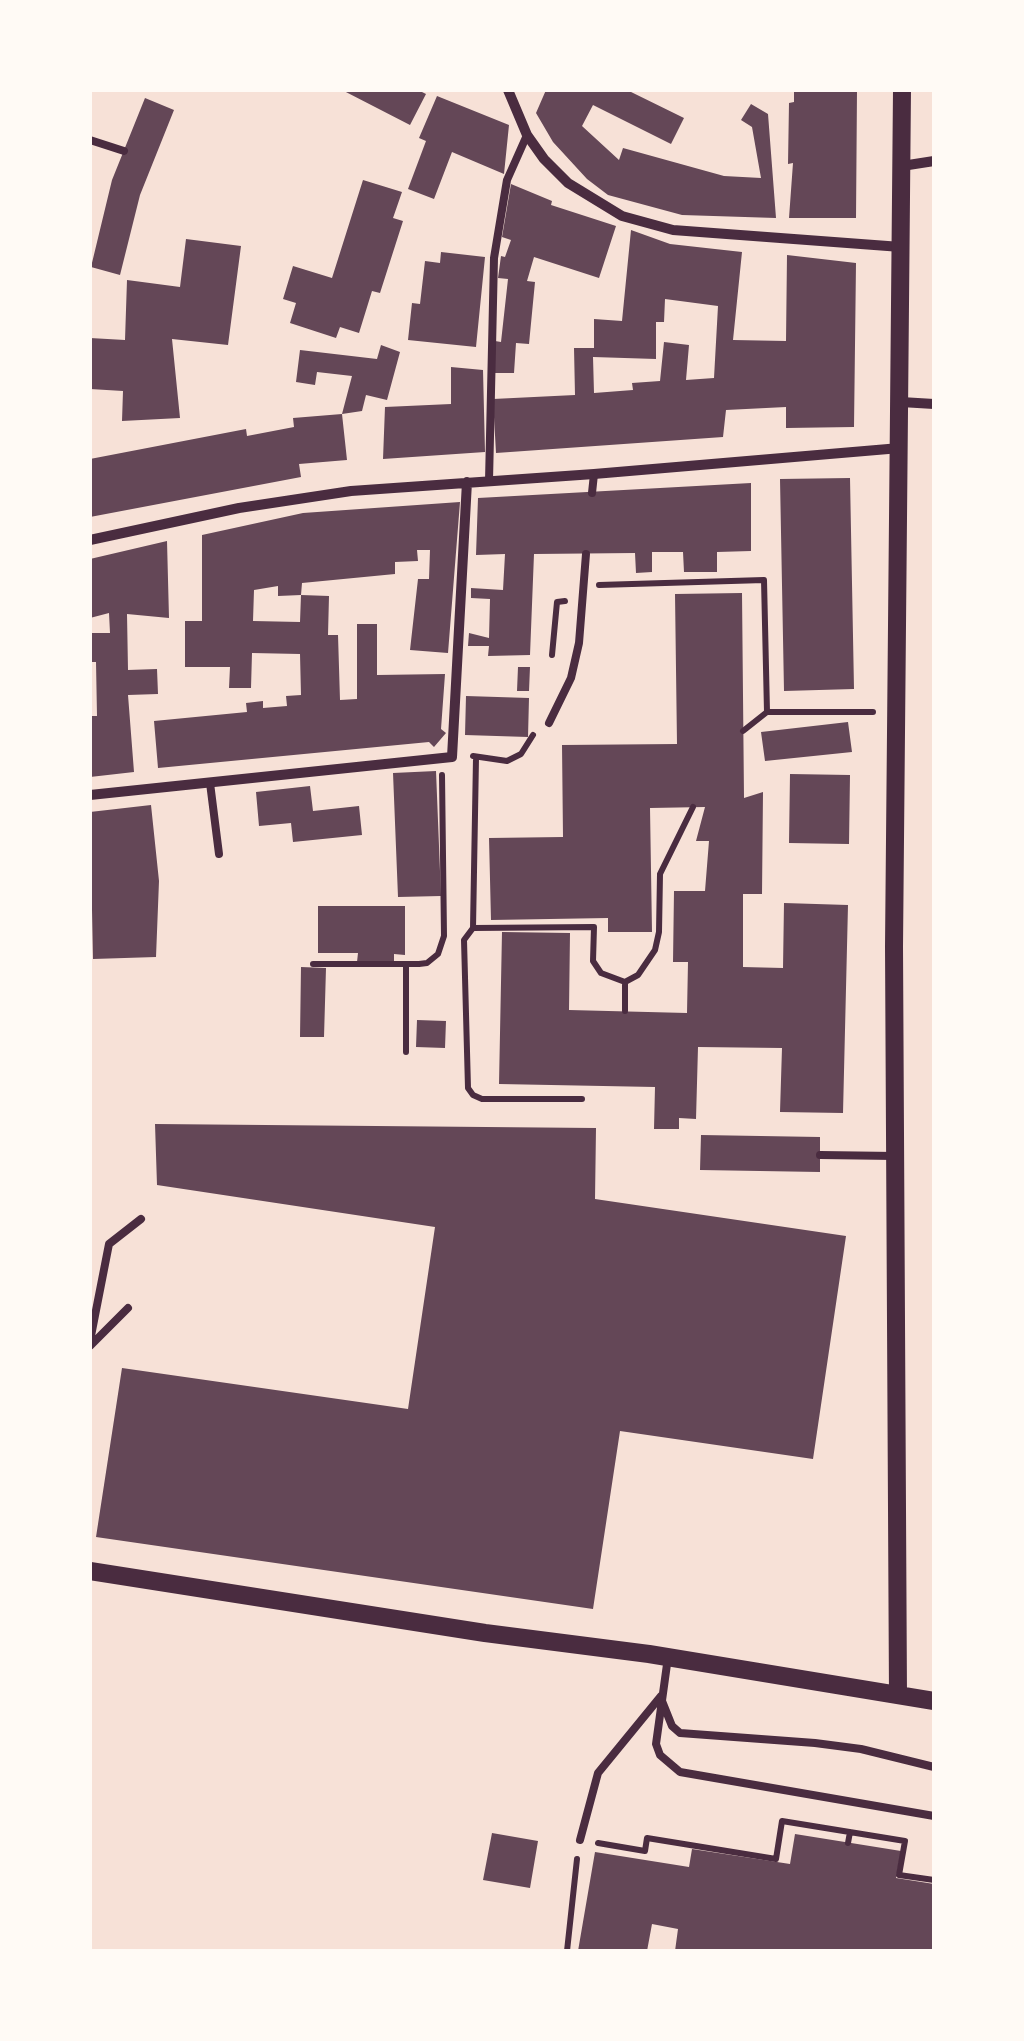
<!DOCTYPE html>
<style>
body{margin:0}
#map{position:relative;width:1024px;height:2041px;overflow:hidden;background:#f7e1d7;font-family:Manrope,sans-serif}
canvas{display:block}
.frame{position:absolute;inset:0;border:92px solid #fffaf5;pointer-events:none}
</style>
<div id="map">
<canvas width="1024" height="2041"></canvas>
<div class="frame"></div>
</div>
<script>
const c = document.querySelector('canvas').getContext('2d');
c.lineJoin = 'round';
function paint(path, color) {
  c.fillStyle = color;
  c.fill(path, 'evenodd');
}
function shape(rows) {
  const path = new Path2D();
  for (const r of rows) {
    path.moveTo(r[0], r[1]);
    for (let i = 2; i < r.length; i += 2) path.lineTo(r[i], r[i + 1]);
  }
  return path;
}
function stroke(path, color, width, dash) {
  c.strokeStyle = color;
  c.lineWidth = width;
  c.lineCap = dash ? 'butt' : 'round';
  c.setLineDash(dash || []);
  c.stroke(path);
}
paint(shape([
 [342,90,418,90,426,94,410,125],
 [546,90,627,90,684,118,671,144,593,105,582,126,619,160,623,148,724,176,761,178,752,127,741,120,751,104,768,114,776,218,682,215,608,195,587,179,553,142,536,113],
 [794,90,857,90,856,218,789,218,793,163,788,164,789,103,794,102],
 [437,96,509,125,504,174,452,152,434,199,408,189,426,141,419,138],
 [145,98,174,110,140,195,120,275,91,267,112,180],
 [363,180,402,192,393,218,403,221,380,293,372,291,359,333,340,327,336,338,290,323,296,303,283,299,293,266,332,278],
 [511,184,552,201,551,205,616,226,599,278,534,257,527,281,535,282,529,344,516,343,514,373,494,373,495,341,501,342,508,279,498,278,501,256,505,257,511,240,502,237],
 [631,230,670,244,742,252,733,340,786,341,787,255,856,263,854,427,786,428,786,407,726,410,723,437,496,453,493,399,575,395,574,348,594,348,594,319,622,321],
 [665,299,718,306,714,378,686,380,689,345,664,342,660,381,632,383,633,390,594,393,593,357,656,359,656,322,664,322],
 [186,239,241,246,228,345,172,339,180,418,122,421,123,391,90,389,90,338,125,340,127,280,180,287],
 [441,252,485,257,476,347,408,340,412,303,420,304,425,261,440,263],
 [381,345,400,352,387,400,366,395,362,411,342,414,352,376,317,372,315,385,296,382,300,350,377,359],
 [451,367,483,370,485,452,383,459,385,407,451,404],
 [342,414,347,460,299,464,301,477,90,517,90,459,246,429,247,436,294,427,293,418],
 [850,478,854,689,784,691,780,479],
 [751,483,751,551,717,552,717,572,684,572,683,552,652,552,652,572,636,573,635,553,534,554,530,655,488,656,489,646,468,646,469,633,489,638,490,599,471,598,471,588,503,590,505,554,476,555,478,498],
 [460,502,448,653,410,650,418,579,429,579,430,550,417,550,418,561,395,562,395,574,302,583,301,595,278,596,278,586,254,590,253,621,300,622,301,595,329,596,328,635,338,635,340,700,357,699,357,624,377,624,377,675,445,674,441,729,446,733,434,747,429,742,158,768,154,721,247,712,246,703,263,701,263,708,287,706,286,696,301,695,300,654,252,653,251,688,229,688,230,667,185,667,185,621,202,621,202,535,303,513],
 [167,541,169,618,127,614,128,670,157,669,158,694,128,695,134,772,90,777,90,716,97,716,96,662,90,662,90,633,110,633,109,613,90,618,90,559],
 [742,593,744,798,763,792,762,894,743,894,743,967,783,968,784,903,848,905,843,1113,780,1112,782,1048,698,1047,696,1119,679,1118,679,1129,654,1129,655,1087,499,1084,502,932,570,933,569,1010,687,1013,688,962,673,962,674,891,705,891,709,841,696,841,705,807,650,808,652,932,608,932,608,918,491,920,489,838,563,837,562,745,677,744,675,594],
 [518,667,530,667,529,691,517,691],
 [466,696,529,698,528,737,465,735],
 [848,722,852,752,765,761,761,732],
 [436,771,441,896,398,897,393,773],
 [790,774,850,775,849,844,789,843],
 [310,786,313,811,359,806,362,835,293,842,291,823,259,826,256,792],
 [151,805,159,881,156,957,93,959,90,812],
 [318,906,405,906,405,955,394,954,394,962,357,962,358,953,318,953],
 [301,967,326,968,324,1037,300,1037],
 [417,1020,446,1021,445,1048,416,1047],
 [155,1124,596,1128,595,1199,846,1236,813,1459,620,1431,593,1609,96,1537,122,1368,408,1409,435,1227,157,1185],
 [701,1135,820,1137,820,1172,700,1170],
 [492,1833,538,1841,530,1888,483,1880],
 [795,1834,901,1851,896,1878,934,1884,934,1951,675,1951,678,1929,652,1924,647,1951,578,1951,595,1852,689,1867,692,1849,790,1864]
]), '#644757');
stroke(shape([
 [599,585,764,580,767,712,873,712],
 [552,655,557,602,565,601],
 [743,731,767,712],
 [473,756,507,761,521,754,533,735],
 [476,758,473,928,464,940,468,1088,473,1095,482,1099,582,1099],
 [473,928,594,927,593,961,601,973,625,982,638,975,655,950,659,932,660,874,693,807],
 [313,964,419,964,427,963,438,954,444,936,442,775],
 [625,1011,625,982],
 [406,1052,406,964],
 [598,1843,645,1851,647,1838,776,1859,782,1821,905,1841,899,1875,934,1880],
 [848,1843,850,1832],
 [567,1951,577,1859]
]), '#4a2c40', 6);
stroke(shape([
 [90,140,124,151],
 [489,481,494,258,507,180,527,135],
 [592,493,594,474],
 [549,723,571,678,579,643,586,554],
 [210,783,219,854],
 [820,1155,895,1156],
 [90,1341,109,1244,141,1219],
 [90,1346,128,1308],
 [668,1657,656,1744,660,1755,680,1772,934,1816],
 [662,1701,672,1726,680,1733,815,1743,861,1749,934,1767],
 [580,1840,598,1773,661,1696]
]), '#4a2c40', 8);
stroke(shape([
 [508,90,527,135,544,159,568,183,622,216,673,230,901,247],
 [902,166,934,161],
 [901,402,934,404],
 [90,540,239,508,351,491,594,474,900,448],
 [90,795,452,757,467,482]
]), '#4a2c40', 10);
stroke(shape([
 [90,1571,485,1633,649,1654,934,1701],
 [898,1695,894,946,902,90]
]), '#4a2c40', 18);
</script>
